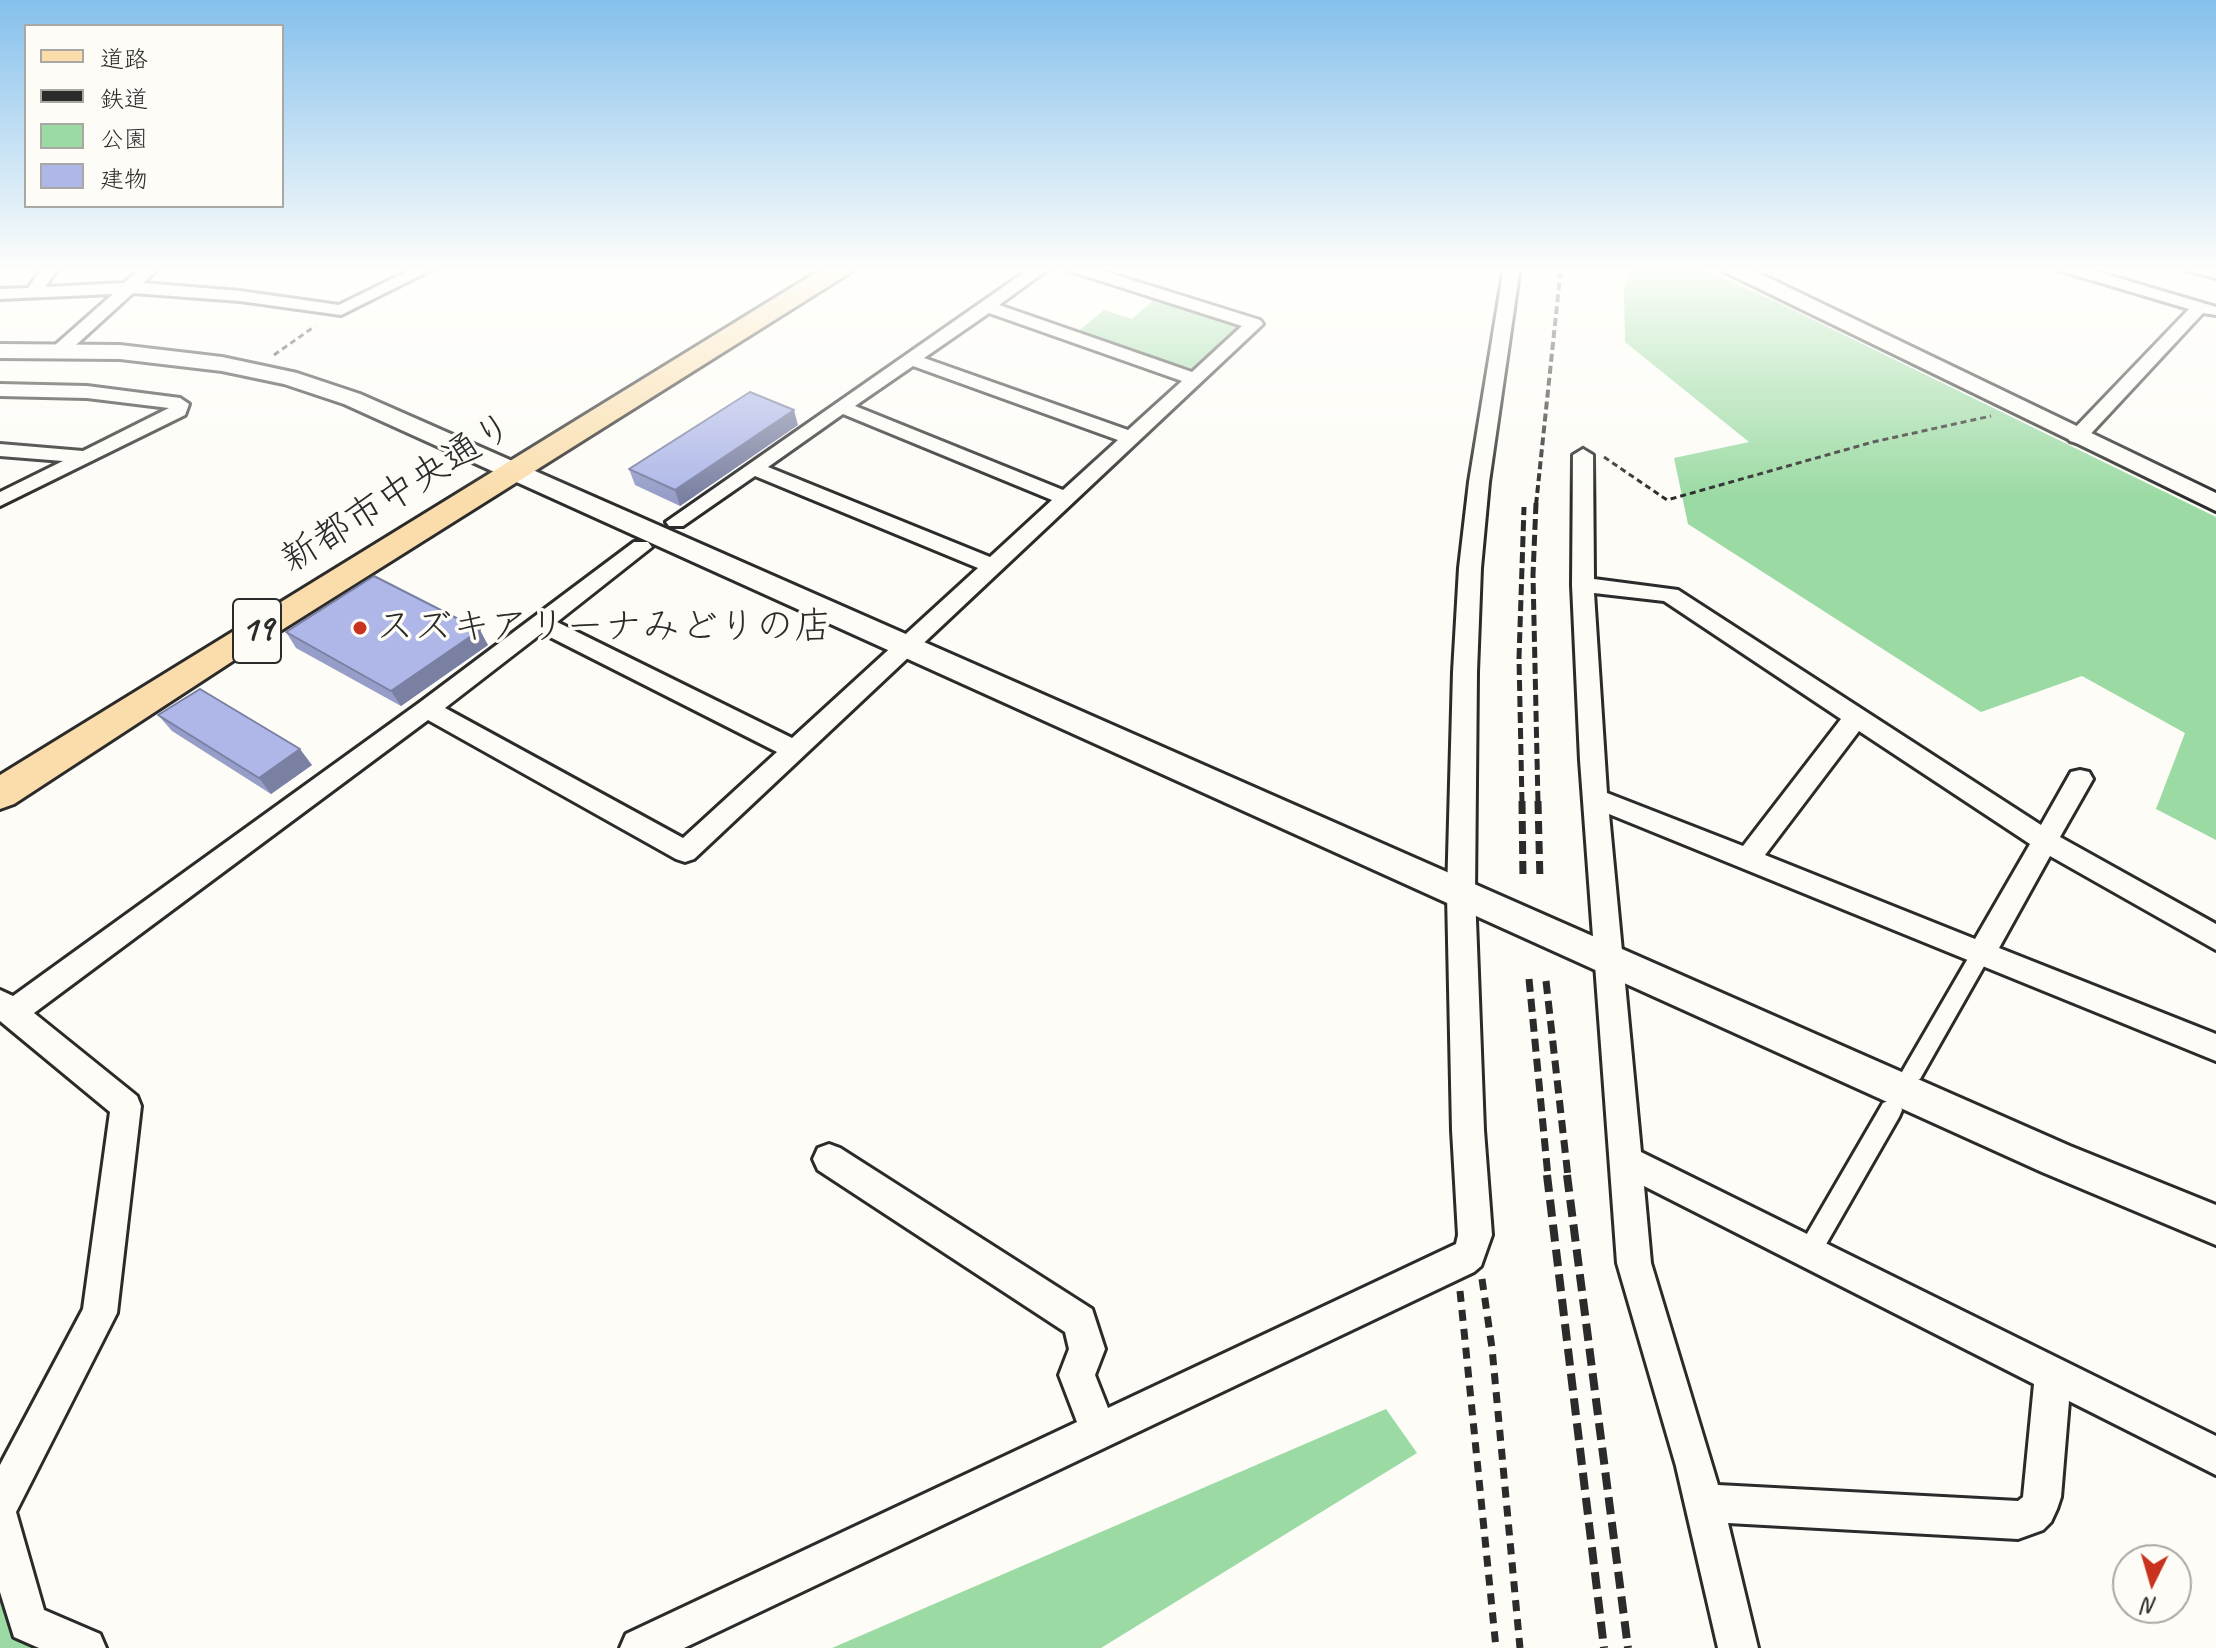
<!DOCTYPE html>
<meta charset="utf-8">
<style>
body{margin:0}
#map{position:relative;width:2216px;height:1648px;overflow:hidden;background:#fdfcf7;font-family:Caveat,"Klee One",sans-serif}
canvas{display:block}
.legend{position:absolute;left:24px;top:24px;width:260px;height:184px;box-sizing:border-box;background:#fdfcf7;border:2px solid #a9a8a5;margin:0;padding:10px 14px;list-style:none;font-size:24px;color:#2b2b2b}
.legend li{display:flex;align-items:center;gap:16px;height:40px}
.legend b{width:40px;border:2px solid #a9a8a5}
.north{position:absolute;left:2112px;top:1544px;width:80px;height:80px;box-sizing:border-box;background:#fdfcf7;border:2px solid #a9a8a5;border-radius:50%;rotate:185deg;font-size:22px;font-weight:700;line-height:32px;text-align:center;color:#2b2b2b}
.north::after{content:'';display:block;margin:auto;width:28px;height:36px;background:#c8321e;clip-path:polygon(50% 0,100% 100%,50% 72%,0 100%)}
</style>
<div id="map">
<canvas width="2216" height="1648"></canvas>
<ul class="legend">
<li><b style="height:10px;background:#faddab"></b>道路</li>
<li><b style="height:10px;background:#2b2b2b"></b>鉄道</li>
<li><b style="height:22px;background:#9bdaa3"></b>公園</li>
<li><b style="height:22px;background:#aeb7e8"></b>建物</li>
</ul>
<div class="north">N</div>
</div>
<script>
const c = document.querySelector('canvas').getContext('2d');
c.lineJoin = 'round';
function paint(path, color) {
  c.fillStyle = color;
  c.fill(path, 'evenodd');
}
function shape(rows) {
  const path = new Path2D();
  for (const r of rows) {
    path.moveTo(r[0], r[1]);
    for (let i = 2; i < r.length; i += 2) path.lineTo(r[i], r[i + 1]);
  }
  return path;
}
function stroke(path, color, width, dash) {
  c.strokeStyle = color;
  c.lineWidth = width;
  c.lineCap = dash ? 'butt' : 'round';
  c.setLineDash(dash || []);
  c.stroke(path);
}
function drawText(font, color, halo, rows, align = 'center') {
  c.font = font + ' Caveat,"Klee One",sans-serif';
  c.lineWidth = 7;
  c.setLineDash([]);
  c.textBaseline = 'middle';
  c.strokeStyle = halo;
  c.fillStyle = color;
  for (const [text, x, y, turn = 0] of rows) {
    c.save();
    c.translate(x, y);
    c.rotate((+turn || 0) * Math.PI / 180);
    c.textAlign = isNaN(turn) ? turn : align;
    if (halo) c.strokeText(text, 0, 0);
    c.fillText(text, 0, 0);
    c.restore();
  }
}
paint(shape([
 [1630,267,1698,267,1777,302,2216,517,2216,840,2156,809,2185,733,2082,676,1981,712,1688,524,1674,458,1749,442,1625,342,1624,287],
 [1157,297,1241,323,1244,327,1199,367,1190,368,1077,332,1104,310,1132,319],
 [1386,1409,1417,1453,1101,1648,832,1648],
 [0,1586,61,1648,0,1648]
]), '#9bdaa3');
const pedestrian = shape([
 [1981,946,1988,948,1991,954,1920,1079,1913,1081,1906,1079,1902,1072,1906,1065,1974,948,1981,946],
 [1891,1100,1899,1103,1902,1110,1899,1117,1817,1260,1809,1263,1801,1260,1797,1252,1801,1244,1883,1103,1891,1100]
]);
const minor = shape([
 [43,267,59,267,45,287,124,283,142,267,160,267,143,283,240,291,339,305,416,267,437,267,341,315,240,301,133,293,66,354,60,355,54,354,51,350,54,346,113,294,0,299,0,289,28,288,43,267],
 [1032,267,1051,267,999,305,1192,372,1242,326,1067,270,1065,267,1090,267,1260,320,1263,324,694,859,685,862,676,859,428,720,34,1013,137,1096,141,1106,117,1313,16,1512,44,1610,100,1634,106,1648,39,1648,14,1637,0,1592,0,1465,83,1309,110,1112,0,1021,0,990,13,996,419,703,634,542,648,542,652,547,557,622,792,738,978,568,755,476,683,526,669,526,666,522,1032,267],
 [989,313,1182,381,1128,430,924,358,989,313],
 [913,366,1118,440,1063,490,855,406,913,366],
 [843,414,1052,500,990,557,768,467,843,414],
 [542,633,777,752,683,838,445,708,542,633],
 [1504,267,1520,267,1489,482,1481,568,1477,672,1475,894,1484,1130,1492,1235,1481,1266,1474,1272,684,1648,620,1648,626,1634,1077,1422,1059,1375,1069,1349,1065,1332,818,1170,813,1159,818,1148,829,1144,840,1148,1092,1309,1105,1349,1095,1375,1108,1408,1456,1244,1458,1235,1452,1130,1447,894,1453,672,1459,568,1469,482,1504,267],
 [2056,267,2081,267,2216,307,2216,315,2203,313,2084,441,2077,443,2070,441,2067,437,2070,433,2189,309,2058,270,2056,267],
 [2183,267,2216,268,2216,278,2185,270,2183,267],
 [0,384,87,386,180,398,189,404,185,415,0,506,0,492,63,461,0,456,0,444,83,451,169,408,87,398,0,396,0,384],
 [1583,449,1593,455,1594,579,1678,590,2041,825,2071,772,2080,770,2089,772,2093,779,2060,837,2216,924,2216,950,2050,856,1999,948,2216,1034,2216,1061,1609,814,1641,1152,2216,1436,2216,1475,2069,1401,2061,1497,2057,1509,2051,1522,2043,1530,2018,1539,1728,1523,1758,1648,1718,1648,1676,1466,1617,1263,1580,760,1572,585,1573,455,1583,449],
 [1594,593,1664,601,1841,719,1743,846,1607,793,1594,593],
 [1859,731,2030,844,1975,939,1765,855,1859,731],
 [1644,1186,2034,1384,2023,1497,2018,1501,1718,1485,1651,1263,1644,1186]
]);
const tertiary = shape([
 [1720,267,1746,267,2216,493,2216,511,1723,271,1720,267],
 [0,344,120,345,222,357,297,373,360,394,2070,1146,2216,1205,2216,1245,2042,1172,344,404,284,384,222,371,120,359,0,358,0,344]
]);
const primary = shape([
 [825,267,854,267,851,272,242,655,14,804,0,809,0,775,825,267]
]);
stroke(pedestrian, '#2b2b2b', 6);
stroke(minor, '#2b2b2b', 6);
stroke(tertiary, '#2b2b2b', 6);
stroke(primary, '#2b2b2b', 6);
stroke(shape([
 [274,355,315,326],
 [1604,457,1667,500,1873,442,1991,416]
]), '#2b2b2b', 3, [6, 4]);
stroke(shape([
 [1482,1279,1492,1348,1520,1648],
 [1460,1291,1496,1648]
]), '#2b2b2b', 7, [11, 8]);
paint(pedestrian, '#fdfcf7');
paint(minor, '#fdfcf7');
paint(tertiary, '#fdfcf7');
paint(primary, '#faddab');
stroke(shape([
 [1536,505,1561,267]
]), '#2b2b2b', 4, [8, 4]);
stroke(shape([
 [1536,503,1533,575,1538,803],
 [1522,803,1519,658,1524,507]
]), '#2b2b2b', 5, [11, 5]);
stroke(shape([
 [1522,801,1523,879],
 [1538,801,1540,881],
 [1529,979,1548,1177],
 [1546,981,1568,1177]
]), '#2b2b2b', 7, [13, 7]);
stroke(shape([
 [1547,1175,1604,1648],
 [1567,1175,1628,1648]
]), '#2b2b2b', 8, [17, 8]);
paint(shape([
 [798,425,680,506,635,485,629,469],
 [286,632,488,645,401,706,296,648],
 [158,715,312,765,271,794,172,731]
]), '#969dc8');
paint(shape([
 [794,410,798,425,680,506,675,490],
 [480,630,488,645,401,706,391,691],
 [300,749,312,765,271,794,259,778]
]), '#7a80a2');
const building = shape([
 [750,392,794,410,675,490,629,469,750,392],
 [374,576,480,630,391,691,286,632,374,576],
 [200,689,300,749,259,778,158,715,200,689]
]);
paint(building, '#aeb7e8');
stroke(building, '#7a80a2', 2);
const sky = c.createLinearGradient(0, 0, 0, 498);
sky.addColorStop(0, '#85c0ec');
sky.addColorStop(0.54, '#fefefb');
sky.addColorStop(1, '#fefefb00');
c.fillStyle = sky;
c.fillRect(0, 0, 2216, 498);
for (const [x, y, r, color] of [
 [360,628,8,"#c8321e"]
]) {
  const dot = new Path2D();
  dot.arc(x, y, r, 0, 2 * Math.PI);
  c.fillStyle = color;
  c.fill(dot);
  stroke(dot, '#fdfcf7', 3);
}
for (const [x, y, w] of [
 [257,631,48]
]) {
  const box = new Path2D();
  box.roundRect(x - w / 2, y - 32, w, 64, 6);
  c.fillStyle = '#fdfcf7';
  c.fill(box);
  stroke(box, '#2b2b2b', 2);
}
drawText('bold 36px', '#2b2b2b', null, [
 ["19",257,631]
]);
drawText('38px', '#2b2b2b', '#fdfcf7', [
 ["新都市中央通り",398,494,-32]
]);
drawText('38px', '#2b2b2b', '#fdfcf7', [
 ["スズキアリーナみどりの店",376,628]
], 'left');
</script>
